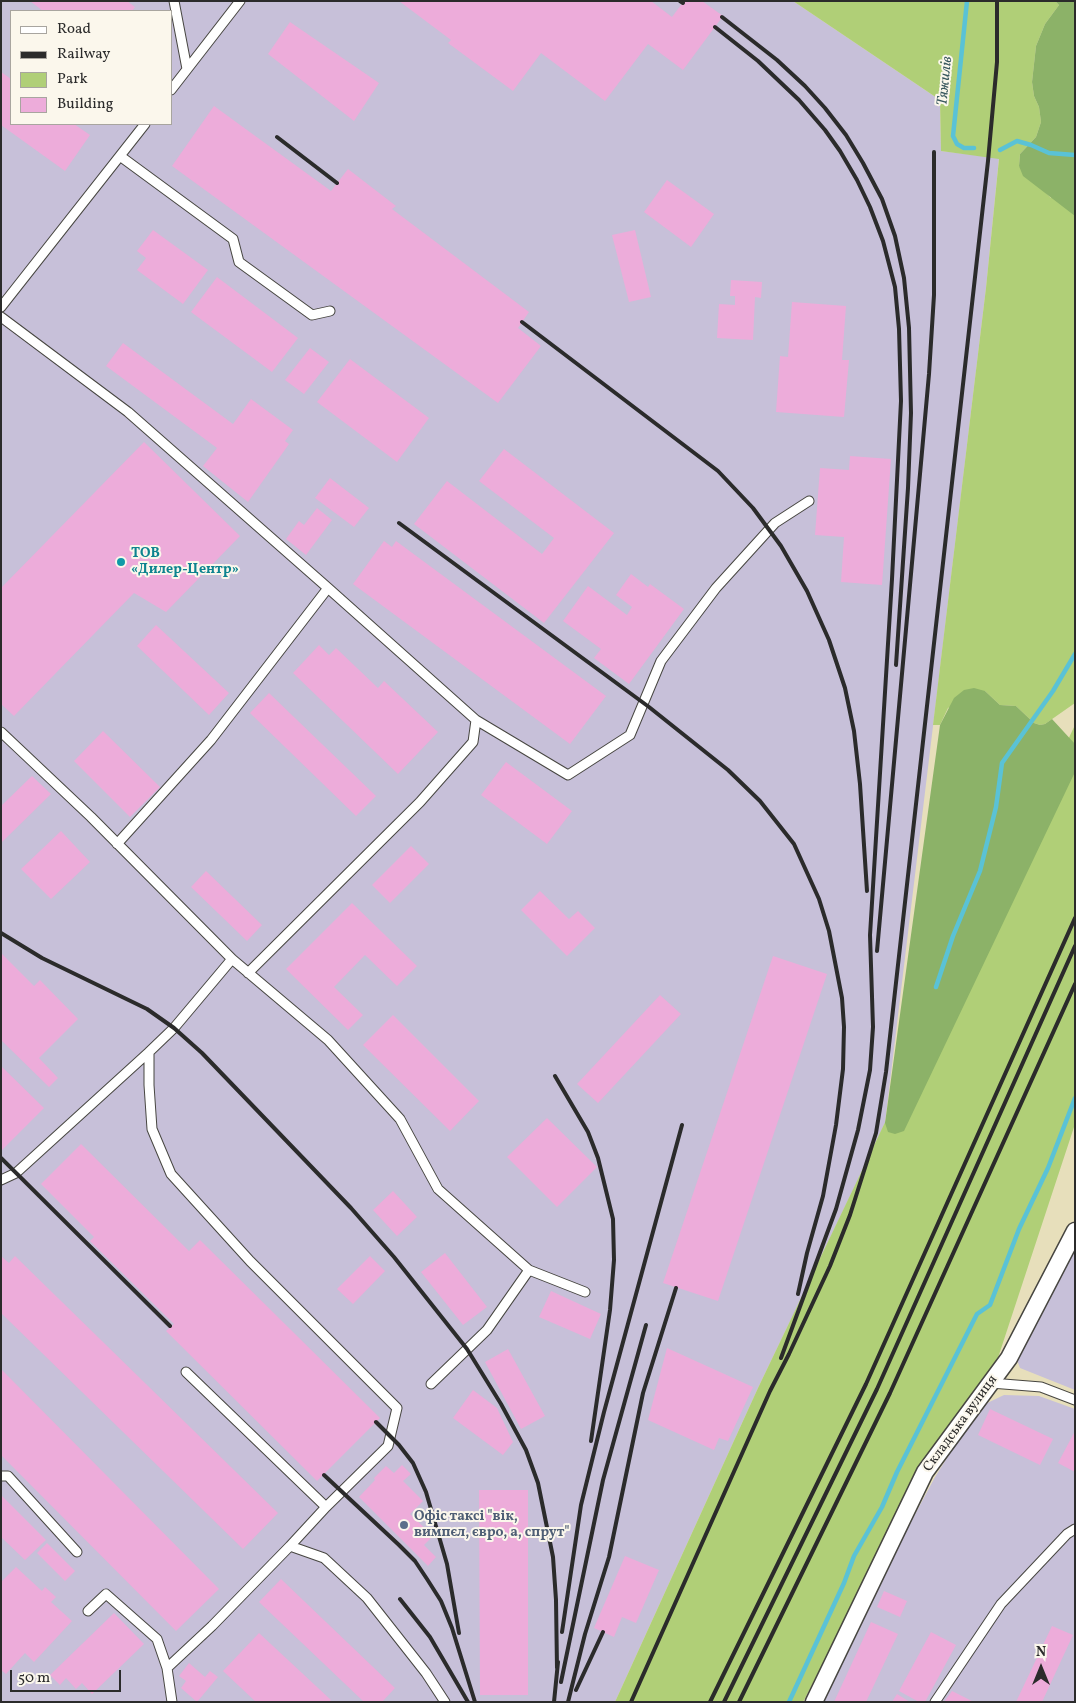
<!DOCTYPE html>
<meta charset="utf-8">
<style>
body{margin:0}
#map{position:relative;width:1076px;height:1703px;overflow:hidden;background:#e7dfbb;font-family:Vollkorn,serif}
canvas{display:block}
.frame{position:absolute;inset:0;border:2px solid #2b2b2b;pointer-events:none}
.legend{position:absolute;left:10px;top:10px;width:162px;height:115px;box-sizing:border-box;background:#fbf7ec;border:1px solid #a8a59f;margin:0;padding:6px 9px;list-style:none;font-size:15px;color:#2b2b2b}
.legend li{display:flex;align-items:center;gap:10px;height:25px}
.legend b{width:25px;border:1px solid #a8a59f}
.north{position:absolute;left:1016px;top:1643px;width:50px;height:50px;-webkit-text-stroke:4px #fbf7ec;paint-order:stroke;rotate:0deg;font-size:14px;font-weight:700;line-height:20px;text-align:center;color:#2b2b2b}
.north::after{content:'';display:block;margin:auto;width:18px;height:22px;background:#2b2b2b;clip-path:polygon(50% 0,100% 100%,50% 72%,0 100%)}
.scale{position:absolute;left:10px;top:1670px;width:111px;height:22px;box-sizing:border-box;border:2px solid #2b2b2b;border-top:0;padding-left:6px;font-size:15px;line-height:18px;white-space:nowrap;color:#2b2b2b;-webkit-text-stroke:4px #fbf7ec;paint-order:stroke}
</style>
<div id="map">
<canvas width="1076" height="1703"></canvas>
<div class="frame"></div>
<ul class="legend">
<li><b style="height:6px;background:#fff"></b>Road</li>
<li><b style="height:6px;background:#2b2b2b"></b>Railway</li>
<li><b style="height:14px;background:#b0cf77"></b>Park</li>
<li><b style="height:14px;background:#edacda"></b>Building</li>
</ul>
<div class="north">N</div>
<div class="scale">50 m</div>
</div>
<script>
const c = document.querySelector('canvas').getContext('2d');
c.lineJoin = 'round';
function paint(path, color) {
  c.fillStyle = color;
  c.fill(path, 'evenodd');
}
function shape(rows) {
  const path = new Path2D();
  for (const r of rows) {
    path.moveTo(r[0], r[1]);
    for (let i = 2; i < r.length; i += 2) path.lineTo(r[i], r[i + 1]);
  }
  return path;
}
function stroke(path, color, width, dash) {
  c.strokeStyle = color;
  c.lineWidth = width;
  c.lineCap = dash ? 'butt' : 'round';
  c.setLineDash(dash || []);
  c.stroke(path);
}
function drawText(font, color, halo, rows, align = 'center') {
  c.font = font + ' Vollkorn,serif';
  c.lineWidth = 4;
  c.setLineDash([]);
  c.textBaseline = 'middle';
  c.strokeStyle = halo;
  c.fillStyle = color;
  for (const [text, x, y, turn = 0] of rows) {
    c.save();
    c.translate(x, y);
    c.rotate((+turn || 0) * Math.PI / 180);
    c.textAlign = isNaN(turn) ? turn : align;
    if (halo) c.strokeText(text, 0, 0);
    c.fillText(text, 0, 0);
    c.restore();
  }
}
paint(shape([
 [1,1,793,1,940,100,941,151,999,158,986,288,885,1123,758,1388,615,1702,1,1702],
 [11,11,171,11,171,124,11,124],
 [1075,1240,1075,1390,1020,1368,1017,1360],
 [1004,1395,1039,1396,1075,1409,1075,1702,823,1702,891,1559,935,1477,979,1407]
]), '#c7c0d9');
paint(shape([
 [793,1,1055,1,1059,5,1045,24,1036,46,1032,82,1034,96,1039,107,1041,122,1036,137,1020,154,1019,166,1051,198,1075,1,1075,703,1045,724,1040,725,1034,723,1016,706,1000,705,985,691,948,708,940,725,933,725,986,288,999,159,941,151,940,100],
 [1075,725,1075,1124,990,1382,923,1472,803,1702,615,1702,758,1388]
]), '#b0cf77');
paint(shape([
 [1055,1,1075,1,1075,216,1023,176,1019,166,1020,154,1036,137,1041,122,1039,107,1034,96,1032,82,1036,46,1045,24,1059,5],
 [974,688,985,691,1000,705,1016,706,1034,723,1040,725,1045,724,1052,719,1075,744,1075,772,904,1131,895,1134,888,1132,885,1123,940,725,954,698,964,690]
]), '#8cb268');
stroke(shape([
 [967,1,953,136,957,144,964,148,974,148],
 [1000,150,1017,141,1031,145,1049,153,1075,155],
 [936,987,953,936,980,871,996,807,1002,763,1053,691,1075,654],
 [789,1702,844,1583,854,1556,882,1507,897,1472,977,1314,990,1305,1019,1229,1048,1168,1075,1098]
]), '#5ac2d6', 4.5);
paint(shape([
 [30,1,127,1,135,7,132,11,43,11],
 [399,1,651,1,672,17,684,1,702,1,723,16,683,70,648,44,605,101,541,53,513,91,448,43,451,40],
 [290,22,379,83,354,121,268,54],
 [1,72,11,79,11,124,74,124,90,135,65,171,1,125],
 [214,106,331,191,348,169,396,206,392,209,529,312,518,328,541,346,498,403,172,166],
 [667,180,714,214,691,247,644,212],
 [153,230,208,270,183,304,137,270,146,258,137,251],
 [635,230,651,297,629,302,612,235],
 [217,277,298,338,272,372,191,312],
 [731,280,762,282,761,298,755,297,753,340,717,338,719,304,735,305,735,296,730,296],
 [792,302,846,306,842,360,849,360,844,417,776,412,780,356,788,357],
 [123,343,233,424,251,399,293,430,285,441,289,444,248,502,203,466,217,448,106,366],
 [310,348,329,362,304,394,285,380],
 [350,359,429,418,397,462,317,402],
 [144,442,240,536,166,612,134,593,14,716,1,704,1,588],
 [504,449,614,533,544,623,414,524,447,481,542,554,554,538,479,481],
 [850,456,891,459,882,585,841,582,844,537,815,535,820,468,849,470],
 [330,478,369,508,354,527,315,498],
 [317,508,332,520,306,555,286,539,299,521,304,525],
 [384,541,392,547,396,541,606,696,570,744,353,584],
 [631,574,648,587,650,584,684,609,629,684,594,658,601,649,563,621,588,586,627,615,632,607,616,595],
 [156,625,229,693,209,715,137,646],
 [319,645,329,655,336,648,378,688,384,681,438,732,398,774,293,673],
 [269,693,376,796,356,816,250,713],
 [103,731,160,787,130,817,74,761],
 [506,762,572,811,547,844,481,795],
 [32,776,51,794,1,843,1,806],
 [61,831,90,862,51,899,21,869],
 [411,846,429,864,390,903,372,885],
 [206,871,262,925,247,941,191,887],
 [540,891,569,919,578,911,595,928,567,956,521,910],
 [352,903,417,966,397,986,365,955,334,987,363,1015,348,1030,286,969],
 [1,953,34,986,40,980,78,1019,39,1058,58,1078,49,1087,1,1040],
 [773,956,827,974,718,1301,663,1283],
 [660,995,681,1014,598,1103,577,1084],
 [393,1015,479,1101,450,1131,363,1045],
 [1,1066,44,1108,1,1151],
 [547,1118,597,1167,557,1207,507,1157],
 [81,1144,189,1251,200,1240,380,1418,317,1481,166,1331,174,1324,90,1241,94,1237,41,1184],
 [393,1191,417,1217,397,1236,373,1210],
 [445,1253,487,1307,463,1325,421,1272],
 [1,1256,9,1263,15,1256,278,1513,243,1549,1,1313],
 [370,1256,385,1271,353,1304,337,1289],
 [551,1291,601,1314,590,1339,539,1317],
 [667,1348,753,1387,728,1441,719,1438,714,1450,648,1420],
 [508,1349,545,1416,521,1429,485,1362],
 [1,1369,219,1589,176,1631,1,1455],
 [473,1390,497,1408,513,1442,503,1455,453,1418],
 [990,1409,1053,1439,1040,1465,978,1435],
 [1075,1431,1075,1472,1058,1463],
 [402,1465,411,1474,403,1481,423,1501,410,1514,433,1536,424,1545,436,1557,428,1566,359,1497,375,1480,374,1478,386,1466,394,1473],
 [479,1490,528,1490,528,1695,480,1695],
 [1,1495,46,1540,25,1560,1,1537],
 [47,1543,75,1571,65,1581,37,1553],
 [625,1556,659,1570,636,1623,622,1617,614,1637,594,1628],
 [16,1567,42,1591,45,1587,56,1597,51,1602,72,1621,34,1662,25,1653,6,1674,1,1670,1,1582],
 [281,1579,395,1688,382,1702,364,1702,259,1602],
 [884,1591,907,1601,900,1617,877,1607],
 [114,1613,144,1644,92,1694,82,1683,76,1689,66,1678,60,1685,50,1675],
 [871,1622,898,1634,866,1702,834,1702],
 [1052,1626,1073,1635,1042,1702,1016,1702],
 [931,1632,956,1645,925,1702,919,1702,899,1691],
 [259,1633,331,1700,329,1702,256,1702,223,1671],
 [189,1663,205,1677,210,1671,218,1677,197,1702,181,1688,186,1681,179,1676],
 [952,1691,974,1702,944,1702],
 [897,1694,910,1702,892,1702]
]), '#edacda');
const service = shape([
 [174,1,187,69],
 [171,90,240,1],
 [120,156,233,239,239,262,312,315,330,311],
 [1,307,145,124],
 [1,317,128,412,328,588,476,720,473,742,420,802,248,973],
 [476,720,568,775,630,735,661,661,716,588,775,523,809,501],
 [1,732,91,817,232,959,328,1040,400,1119,438,1189,529,1270,585,1292],
 [117,844,211,740,328,588],
 [149,1052,149,1085,152,1129,171,1174,250,1261,397,1408,388,1446,326,1507,290,1546],
 [1,1180,16,1173,149,1052,174,1028,232,959],
 [186,1372,326,1507],
 [991,1383,1041,1387,1075,1400],
 [431,1384,487,1330,529,1270],
 [1,1476,8,1476,77,1552],
 [88,1611,106,1594,157,1639,167,1668],
 [172,1702,167,1668,212,1626,290,1546,324,1558,367,1598,426,1673,445,1702],
 [935,1702,1001,1604,1067,1534,1075,1529]
]);
const minor = shape([
 [814,1702,925,1472,1009,1358,1075,1231]
]);
stroke(service, '#474641', 11);
stroke(minor, '#474641', 19);
stroke(service, '#fff', 9);
stroke(minor, '#fff', 16);
stroke(shape([
 [680,1,683,3],
 [722,17,777,60,805,86,825,108,846,135,863,163,882,199,895,236,904,278,909,328,911,413,908,488,896,665],
 [715,27,758,61,799,100,825,130,840,151,857,180,870,207,883,241,895,287,899,329,901,401,892,579,870,935,873,1027,870,1070,858,1130,836,1209,781,1358],
 [277,137,337,183],
 [522,322,718,471,753,508,781,546,807,591,829,640,845,688,854,731,860,784,867,891],
 [399,523,649,707,728,770,760,801,794,844,819,899,829,931,842,998,844,1027,843,1069,836,1125,823,1196,807,1253,798,1294],
 [1,933,42,958,147,1009,174,1028,202,1053,351,1208,394,1257,467,1349,501,1404,526,1450,538,1483,553,1557,556,1600,557,1668],
 [877,951,929,374,934,295,934,152],
 [555,1076,588,1132,598,1158,613,1219,614,1260,610,1310,591,1441],
 [1,1158,170,1326],
 [376,1422,399,1445,413,1463,426,1492,447,1564,459,1633],
 [324,1475,399,1545,415,1561,427,1579,441,1601,452,1628,475,1702],
 [400,1599,430,1637,468,1702],
 [562,1632,581,1505,604,1412,682,1125],
 [561,1682,603,1480,646,1325],
 [576,1690,603,1632],
 [554,1702,558,1662],
 [568,1702,585,1634,609,1557,643,1393,676,1288],
 [631,1702,770,1391,789,1354,830,1266,850,1215,876,1133,886,1072,988,161,997,62,997,1],
 [710,1702,866,1384,1075,918],
 [724,1702,877,1389,1075,946],
 [739,1702,890,1393,1075,984]
]), '#2b2b2b', 4);
for (const [x, y, r, color] of [
 [121,562,5,"#0f9aa8"],
 [404,1525,5,"#5c6f8a"]
]) {
  const dot = new Path2D();
  dot.arc(x, y, r, 0, 2 * Math.PI);
  c.fillStyle = color;
  c.fill(dot);
  stroke(dot, '#fbf7ec', 2);
}
drawText('bold 14px', '#0d838f', '#fbf7ec', [
 ["ТОВ",131,554],
 ["«Дилер-Центр»",131,570]
], 'left');
drawText('14px', '#2b2b2b', '#fbf7ec', [
 ["Складська вулиця",961,1424,-54]
]);
drawText('bold 14px', '#4e5e75', '#fbf7ec', [
 ["Офіс таксі \"вік,",414,1517],
 ["вимпєл, євро, а, спрут\"",414,1533]
], 'left');
drawText('italic 15px', '#39585e', '#fbf7ec', [
 ["Тяжилів",946,81,-84]
]);
</script>
